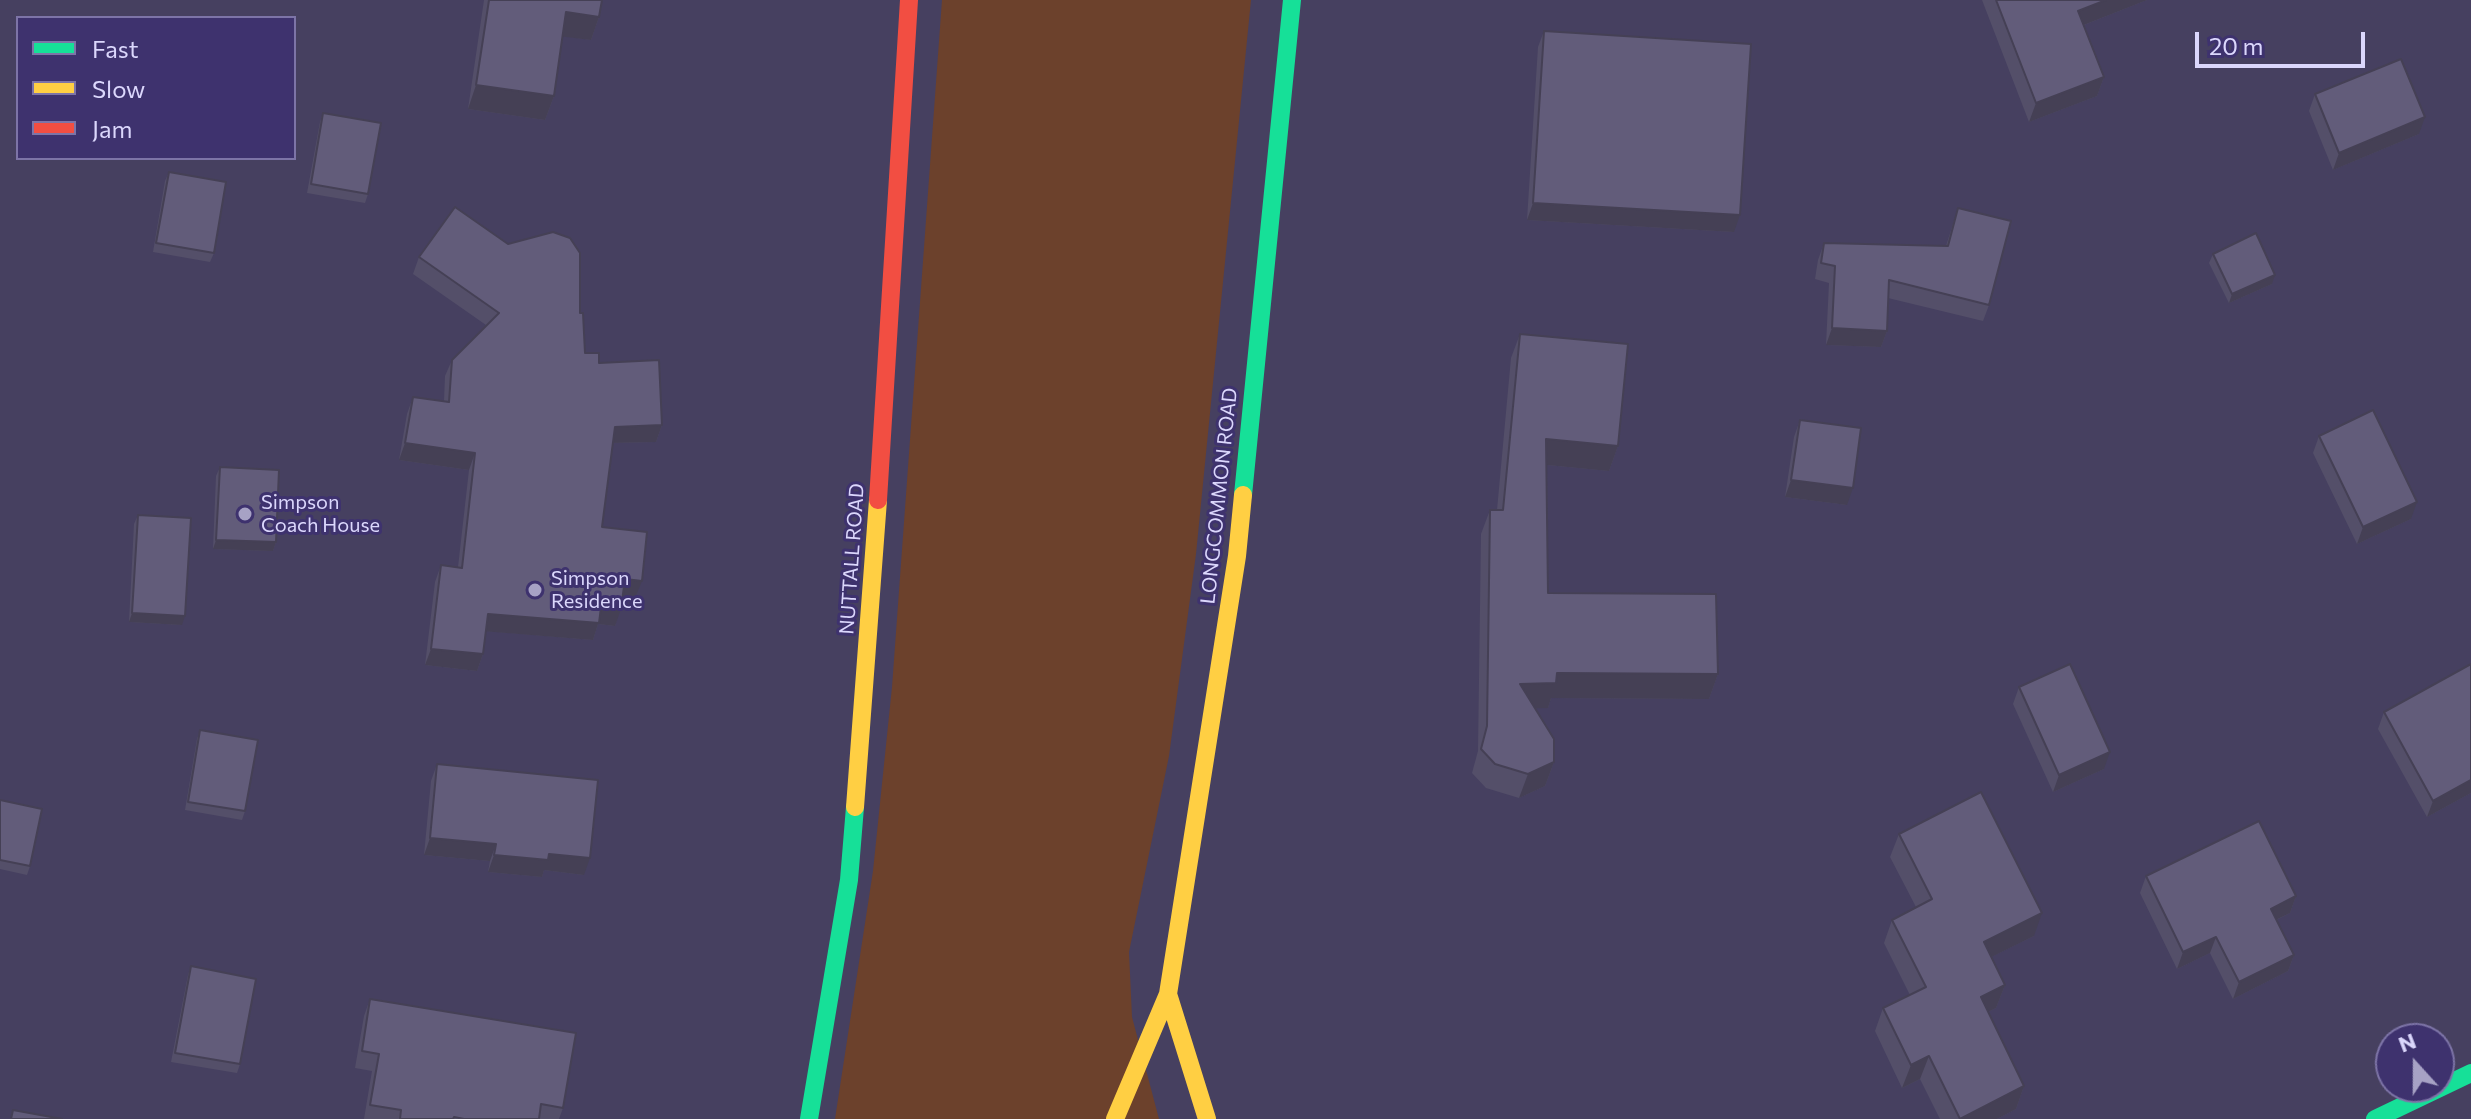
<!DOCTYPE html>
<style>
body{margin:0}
#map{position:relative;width:2471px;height:1119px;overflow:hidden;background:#464060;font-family:Commissioner,sans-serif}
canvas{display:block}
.legend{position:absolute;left:16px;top:16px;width:280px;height:144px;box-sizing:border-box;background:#3e326e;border:2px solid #7d74a7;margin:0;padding:10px 14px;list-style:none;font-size:24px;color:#dbd7fc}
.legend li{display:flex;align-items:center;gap:16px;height:40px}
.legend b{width:40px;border:2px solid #7d74a7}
.north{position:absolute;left:2375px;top:1023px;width:80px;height:80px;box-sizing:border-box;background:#3e326e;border:2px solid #7d74a7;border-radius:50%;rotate:339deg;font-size:22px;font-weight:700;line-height:32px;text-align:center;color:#dbd7fc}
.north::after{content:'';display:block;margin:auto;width:28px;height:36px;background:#a7a2c5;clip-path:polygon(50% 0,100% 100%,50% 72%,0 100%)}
.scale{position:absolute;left:2195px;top:32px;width:170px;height:36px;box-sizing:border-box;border:4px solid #dbd7fc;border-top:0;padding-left:10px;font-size:24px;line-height:28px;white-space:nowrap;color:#dbd7fc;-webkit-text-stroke:6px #3e326e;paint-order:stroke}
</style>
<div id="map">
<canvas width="2471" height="1119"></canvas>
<ul class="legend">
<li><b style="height:10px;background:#16e098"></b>Fast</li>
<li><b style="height:10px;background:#ffcf43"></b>Slow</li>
<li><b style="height:10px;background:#f24e42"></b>Jam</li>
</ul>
<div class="north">N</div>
<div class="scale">20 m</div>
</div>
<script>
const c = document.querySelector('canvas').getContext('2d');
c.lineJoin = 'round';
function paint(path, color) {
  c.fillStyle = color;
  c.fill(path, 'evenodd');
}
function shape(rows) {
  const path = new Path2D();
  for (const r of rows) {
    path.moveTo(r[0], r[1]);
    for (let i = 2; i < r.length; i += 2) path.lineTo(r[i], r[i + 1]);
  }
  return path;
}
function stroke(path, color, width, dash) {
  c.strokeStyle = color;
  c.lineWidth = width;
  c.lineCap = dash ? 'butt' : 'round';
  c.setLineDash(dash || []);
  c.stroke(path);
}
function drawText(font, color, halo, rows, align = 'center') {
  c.font = font + ' Commissioner,sans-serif';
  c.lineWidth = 6;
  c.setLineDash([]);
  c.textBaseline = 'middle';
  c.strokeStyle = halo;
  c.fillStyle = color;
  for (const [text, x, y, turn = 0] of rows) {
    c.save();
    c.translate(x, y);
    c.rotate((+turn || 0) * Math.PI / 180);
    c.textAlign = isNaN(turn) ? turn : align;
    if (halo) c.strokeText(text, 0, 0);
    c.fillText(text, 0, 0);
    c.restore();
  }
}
paint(shape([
 [942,0,1251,0,1196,554,1169,756,1129,952,1132,1017,1159,1119,835,1119,873,871,892,687]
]), '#6c412c');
stroke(shape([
 [1243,495,1292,0],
 [809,1119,849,880,855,807],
 [2375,1119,2471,1073]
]), '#16e098', 18);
stroke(shape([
 [855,807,878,500],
 [1168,994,1207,1119],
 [1115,1119,1168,994,1237,556,1243,495]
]), '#ffcf43', 18);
stroke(shape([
 [878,500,909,0]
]), '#f24e42', 18);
paint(shape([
 [484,0,602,0,599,17,591,40,563,36,554,96,545,120,468,109],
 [1982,0,2147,0,2084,25,2104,77,2097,96,2029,122],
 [1544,31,1734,232,1527,220,1538,47],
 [2315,94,2419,134,2333,170,2309,111],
 [323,113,368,194,365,203,307,193,320,122],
 [169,172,214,253,210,262,153,252,165,181],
 [1958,208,1989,305,1983,321,1888,298,1887,331,1881,347,1826,345,1829,283,1815,279,1818,260,1824,243,1946,246],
 [2213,254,2272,284,2229,303,2209,263],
 [419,257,580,313,585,353,599,363,662,425,656,442,613,443,602,527,635,598,623,597,615,626,598,624,593,640,486,631,483,654,477,671,425,665,435,582,441,565,458,567,469,470,399,460,407,414,413,397,444,401,445,376,452,360,486,325,413,274],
 [1520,334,1618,446,1609,471,1547,465,1548,593,1718,674,1709,699,1551,698,1548,708,1535,708,1554,762,1545,786,1519,798,1486,788,1472,773,1478,751,1481,534,1490,510,1497,510,1511,358],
 [1800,420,1847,505,1785,497,1794,437],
 [2319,436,2411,519,2357,544,2313,453],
 [220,467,276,542,273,551,213,549,216,476],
 [138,515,182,625,129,622,134,524],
 [2471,664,2471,793,2427,817,2378,729,2384,712],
 [2019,687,2104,769,2053,792,2013,704],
 [200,730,245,811,242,820,185,810,197,739],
 [437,764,584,875,544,870,542,877,488,872,490,861,424,855,431,781],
 [0,800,30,866,27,875,0,869],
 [1899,834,2034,936,1991,957,2005,985,1996,1008,1988,1012,2024,1086,2016,1109,1997,1119,1940,1119,1920,1079,1902,1088,1875,1031,1883,1008,1910,995,1884,943,1892,920,1916,907,1890,857],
 [2146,876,2296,896,2290,913,2276,920,2294,955,2288,971,2233,999,2210,953,2177,969,2140,893],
 [191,966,240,1064,237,1073,171,1062,188,975],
 [370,999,563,1108,559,1119,364,1119,372,1071,355,1068,364,1016]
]), '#544f69');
paint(shape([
 [2106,0,2147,0,2071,30,2078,11],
 [566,12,599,17,591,40,558,36],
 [2104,77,2097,96,2029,122,2036,103],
 [476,85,554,96,545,120,468,109],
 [2425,117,2419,134,2333,170,2339,153],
 [1533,203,1740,215,1734,232,1527,220],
 [2275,275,2272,284,2229,303,2232,294],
 [1832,328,1887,331,1881,347,1826,345],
 [662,425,656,442,609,443,615,427],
 [1546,439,1618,446,1609,471,1537,464],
 [405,443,475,453,469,470,399,460],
 [1791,480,1853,488,1847,505,1785,497],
 [2417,502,2411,519,2357,544,2363,527],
 [216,540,276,542,273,551,213,549],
 [625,579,642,581,635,598,619,596],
 [601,607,621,609,615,626,598,624,593,640,482,631,488,614],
 [132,613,185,616,182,625,129,622],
 [431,649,483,654,477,671,425,665],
 [1557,673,1718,674,1709,699,1551,698,1548,708,1511,709,1520,684],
 [2110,752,2104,769,2053,792,2059,775],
 [1554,762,1545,786,1519,798,1528,774],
 [2471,780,2471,793,2427,817,2433,801],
 [430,838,496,844,490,861,424,855],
 [549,854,590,858,584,875,544,870,542,877,488,872,494,855],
 [2296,896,2290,913,2265,925,2271,909],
 [2042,913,2034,936,1975,965,1984,942],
 [2216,937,2210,953,2177,969,2183,952],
 [2294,955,2288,971,2233,999,2239,982],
 [2005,985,1996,1008,1972,1020,1981,997],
 [1929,1056,1920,1079,1902,1088,1911,1065],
 [2024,1086,2016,1109,1997,1119,1960,1119]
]), '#454055');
const building = shape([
 [489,0,602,0,599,17,566,12,554,96,476,85,489,0],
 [1996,0,2106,0,2078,11,2104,77,2036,103,1996,0],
 [1544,31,1751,44,1740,215,1533,203,1544,31],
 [2401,59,2425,117,2339,153,2315,94,2401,59],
 [323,113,381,123,368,194,311,184,323,113],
 [169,172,226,182,214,253,156,243,169,172],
 [455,207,508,244,553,232,570,238,580,253,580,313,583,313,585,353,599,353,599,363,659,360,662,425,615,427,602,527,647,532,642,581,625,579,621,609,601,607,599,623,488,614,483,654,431,649,441,565,462,568,475,453,405,443,413,397,449,402,452,360,499,313,419,257,455,207],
 [1958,208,2011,221,1989,305,1889,280,1887,331,1832,328,1835,266,1821,263,1824,243,1948,246,1958,208],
 [2256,233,2275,275,2232,294,2213,254,2256,233],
 [1520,334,1628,344,1618,446,1546,439,1548,593,1716,594,1718,674,1557,673,1556,683,1520,684,1554,739,1554,762,1528,774,1495,764,1481,749,1487,726,1490,510,1503,510,1520,334],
 [2373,410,2417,502,2363,527,2319,436,2373,410],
 [1800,420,1861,428,1853,488,1791,480,1800,420],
 [220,467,279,470,276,542,216,540,220,467],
 [138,515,191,518,185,616,132,613,138,515],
 [2070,664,2110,752,2059,775,2019,687,2070,664],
 [2471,664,2471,780,2433,801,2384,712,2471,664],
 [200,730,258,740,245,811,188,802,200,730],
 [437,764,598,780,590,858,549,854,548,860,494,855,496,844,430,838,437,764],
 [1981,792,2042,913,1984,942,2005,985,1981,997,2024,1086,1960,1119,1929,1056,1911,1065,1883,1008,1926,987,1892,920,1932,899,1899,834,1981,792],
 [0,800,42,809,30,866,0,860,0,800],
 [2259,821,2296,896,2271,909,2294,955,2239,982,2216,937,2183,952,2146,876,2259,821],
 [191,966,256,979,240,1064,175,1053,191,966],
 [370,999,576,1033,563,1108,541,1104,539,1119,464,1119,454,1117,453,1119,400,1119,401,1110,370,1105,379,1054,362,1051,370,999],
 [13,1110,62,1119,11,1119,13,1110]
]);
paint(building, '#625c7a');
stroke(building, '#454055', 2);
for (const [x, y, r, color] of [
 [245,514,8,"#a7a2c5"],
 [535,590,8,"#a7a2c5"]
]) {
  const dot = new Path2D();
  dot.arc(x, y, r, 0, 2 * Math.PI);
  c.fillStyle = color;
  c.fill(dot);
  stroke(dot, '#3e326e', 3);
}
drawText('20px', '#dbd7fc', '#3e326e', [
 ["LONGCOMMON ROAD",1219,496,-84],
 ["NUTTALL ROAD",852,559,-86]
]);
drawText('20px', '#dbd7fc', '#3e326e', [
 ["Simpson",261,502],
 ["Coach House",261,525],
 ["Simpson",551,578],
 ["Residence",551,601]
], 'left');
</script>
